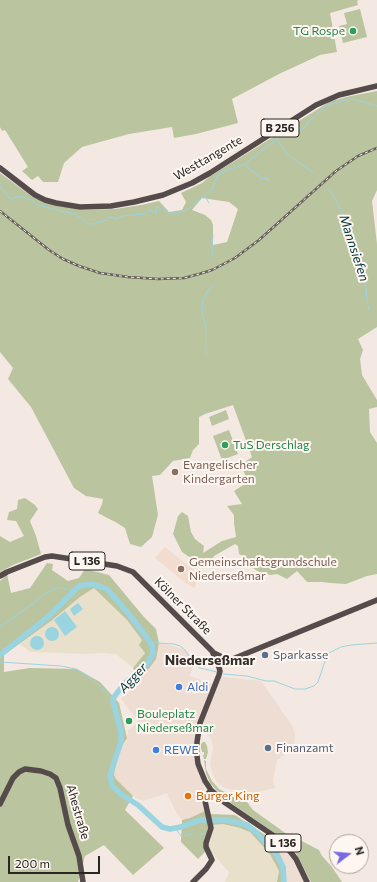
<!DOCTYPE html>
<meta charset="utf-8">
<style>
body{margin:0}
#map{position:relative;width:377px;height:882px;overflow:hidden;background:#f3e9e2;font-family:Commissioner,sans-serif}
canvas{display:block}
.north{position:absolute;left:329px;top:834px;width:40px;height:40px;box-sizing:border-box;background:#fef7f1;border:1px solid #a9a39f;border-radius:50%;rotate:74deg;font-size:11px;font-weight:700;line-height:16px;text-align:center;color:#292523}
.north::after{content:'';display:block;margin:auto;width:14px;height:18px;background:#7b68e3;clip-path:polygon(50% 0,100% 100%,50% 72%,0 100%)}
.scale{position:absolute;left:8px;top:856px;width:92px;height:18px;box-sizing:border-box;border:2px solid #292523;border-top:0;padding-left:5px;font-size:12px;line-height:14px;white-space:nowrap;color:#292523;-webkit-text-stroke:3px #fef7f1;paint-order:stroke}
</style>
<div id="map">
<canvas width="377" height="882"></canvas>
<div class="north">N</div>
<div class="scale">200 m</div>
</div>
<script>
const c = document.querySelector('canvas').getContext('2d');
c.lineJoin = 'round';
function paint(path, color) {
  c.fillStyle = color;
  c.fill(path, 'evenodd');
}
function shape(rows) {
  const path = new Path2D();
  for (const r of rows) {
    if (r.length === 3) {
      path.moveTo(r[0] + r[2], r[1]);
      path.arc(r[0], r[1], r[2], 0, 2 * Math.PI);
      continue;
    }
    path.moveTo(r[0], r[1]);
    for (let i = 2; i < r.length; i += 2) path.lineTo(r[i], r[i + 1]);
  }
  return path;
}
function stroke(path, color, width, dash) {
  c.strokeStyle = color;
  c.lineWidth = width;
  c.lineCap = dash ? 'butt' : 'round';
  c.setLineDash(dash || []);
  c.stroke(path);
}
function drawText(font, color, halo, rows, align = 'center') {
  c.font = font + ' Commissioner,sans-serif';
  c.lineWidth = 4;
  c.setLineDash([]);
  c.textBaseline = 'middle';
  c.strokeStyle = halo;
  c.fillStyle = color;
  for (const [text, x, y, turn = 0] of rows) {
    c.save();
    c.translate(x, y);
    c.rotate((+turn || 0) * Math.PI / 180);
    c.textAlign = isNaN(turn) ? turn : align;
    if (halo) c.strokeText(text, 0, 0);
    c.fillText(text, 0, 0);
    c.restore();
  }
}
paint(shape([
 [159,643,173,646,185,650,191,657,193,665,190,676,212,684,215,676,261,681,293,727,295,734,294,747,277,760,273,780,275,788,253,793,248,798,241,791,224,788,221,785,217,782,213,775,210,765,213,748,212,742,210,737,196,724,194,745,194,759,196,766,205,789,202,795,205,811,190,818,182,820,176,812,167,793,143,801,136,798,133,796,116,779,114,775,118,755,122,746,127,738,128,730,139,722,121,699,141,679,156,659],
 [282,837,294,849,311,882,286,882,286,868,276,845]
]), '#eeddd2');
paint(shape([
 [94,588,127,620,142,640,145,653,133,668,116,654,102,653,84,654,30,652,20,644,51,621,80,597],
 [223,824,240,828,250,832,270,854,279,871,277,882,225,882,229,872,212,853,208,843,213,825]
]), '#e9e0cb');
paint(shape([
 [165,547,186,564,201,574,194,588,187,584,155,558]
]), '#f2dccf');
paint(shape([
 [0,0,359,0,357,1,358,5,330,13,337,52,320,55,279,74,232,99,238,123,196,134,174,138,172,127,129,134,82,147,64,163,58,182,43,182,38,176,32,180,22,171,28,167,5,130,2,131,0,127],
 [360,9,367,37,343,43,339,26,347,24,344,13],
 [377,91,377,190,372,201,377,244,377,327,358,339,363,350,360,359,362,375,377,400,377,407,369,409,370,432,377,443,377,574,367,576,346,584,331,583,322,582,307,582,297,571,287,579,277,574,271,575,261,573,248,565,243,556,239,554,238,546,235,544,214,556,210,564,204,567,182,552,173,534,178,516,182,512,188,516,191,532,195,539,204,546,203,553,222,541,236,537,234,523,234,515,227,506,242,504,234,491,248,482,241,465,252,457,233,405,205,414,199,417,199,444,193,450,190,458,173,461,160,475,152,476,158,515,152,537,141,547,130,544,125,528,117,523,98,513,102,504,103,499,86,496,74,488,31,407,8,379,13,368,0,352,0,173,34,198,53,204,80,210,115,209,141,205,159,201,169,212,182,210,186,202,181,193,202,183,209,177,302,119,331,101,351,96],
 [202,198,229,202,238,209,227,242,213,245,213,225,211,220,205,215,192,210],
 [226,410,229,419,212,426,209,417],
 [229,430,238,454,222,460,213,436],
 [25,498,35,505,38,509,30,521,36,536,41,554,13,565,0,572,0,536,10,542,24,536,16,521,7,520,9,512,17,509,18,500],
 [47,563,53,564,52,570,68,581,79,578,85,569,109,575,144,617,156,629,159,643,156,659,141,679,133,668,145,653,139,645,142,640,127,620,94,588,80,597,51,621,4,655,4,672,30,668,77,669,100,682,119,703,127,738,122,746,118,755,114,775,116,779,133,796,125,810,164,848,133,875,104,845,85,856,78,882,0,882,0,581,7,574,11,593,30,588],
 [203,742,205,742,207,746,208,752,206,759,204,759,203,755,204,755,204,752,202,752,201,748,201,744],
 [204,760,206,761,206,769,212,781,219,789,227,793,237,795,247,802,253,810,288,835,296,838,319,850,322,856,332,867,342,882,311,882,294,849,285,840,231,803,218,792,210,783,206,773],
 [205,811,209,825,204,844,205,852,198,859,181,842,182,820,190,818],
 [209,814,235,815,277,843,276,845,286,868,286,882,277,882,279,871,270,854,250,832,240,828,223,824,213,825]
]), '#bac49f');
paint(shape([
 [78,603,83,609,74,616,70,609],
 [65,611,77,627,65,636,54,620],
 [52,634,7],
 [37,643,7]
]), '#9ad4e0');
stroke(shape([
 [277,139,288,155,314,173],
 [246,165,249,169,261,178,268,179,268,181],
 [0,186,9,198,12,199,19,196,31,200,39,205,60,211,73,213,81,218,89,224,92,224,106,220,107,218,111,217,116,219,123,216,143,214,150,210,155,213,157,213,156,208,158,207,169,213,177,213,184,211,191,207,213,188,217,176,225,171,245,164,287,131,292,130,296,130,304,128,311,119,315,117,321,110,330,104,340,101,352,99,377,106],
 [329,188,344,215,346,232,351,241,359,269,365,276,367,300,369,310],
 [204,195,209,203],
 [213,235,212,250,213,257],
 [206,355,205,348,206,330,202,310,203,300,207,292,210,288,214,285],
 [0,627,5,623,34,603,44,594,59,587,73,591],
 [148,641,158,643,174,644,180,646,185,650,195,665,200,668,217,672],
 [0,662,61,666,76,669,88,676,103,689,113,701],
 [223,674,247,676,266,681,274,681,295,689,305,689,314,686,318,682,327,655,329,653,341,647,351,645,377,643],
 [175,828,181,836,192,834],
 [198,834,207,834]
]), '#9ad4e0', 1);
stroke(shape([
 [0,655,48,617,79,586,92,584,107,589,128,613,145,635,152,645,153,653,148,663,124,684,114,697,113,701,121,732,121,742,110,775,112,786,122,795,138,805,162,827,170,829,181,827,200,820,225,820,236,822,247,825,257,833,277,855,283,867,284,882]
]), '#9ad4e0', 5.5);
stroke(shape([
 [0,168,35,195,45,200,56,203,80,207,111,206,134,202,163,195,192,183,210,173,316,105,339,95,377,86],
 [0,576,7,572,45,557,52,556,117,566,133,572,212,651,218,664,220,671,219,675,200,723,197,742,197,756,198,764,205,781,211,790,224,802,280,840,285,845,296,859,307,882],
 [214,653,222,657,232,660],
 [218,664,235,658,377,600],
 [0,804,13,778,19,772,25,769,41,771,50,774,56,778,60,788,68,825,79,856,83,882],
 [193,882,206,869,212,860,206,847,206,843,211,828,205,801,205,797,211,790]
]), '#544b4a', 5.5);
const rail = shape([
 [0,211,49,250,63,259,79,266,100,273,128,277,158,279,184,278,199,274,212,270,235,258,259,240,336,171,358,156,377,148]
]);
stroke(rail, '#67615d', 2.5);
stroke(rail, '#fef7f1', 1, [3]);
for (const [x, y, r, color] of [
 [353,31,4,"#2e9e5b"],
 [225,445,4,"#2e9e5b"],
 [175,472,4,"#8d6e63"],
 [181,569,4,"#8d6e63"],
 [265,655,4,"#5c6f8a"],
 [179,687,4,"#3f7fe0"],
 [129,721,4,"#2e9e5b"],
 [268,748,4,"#5c6f8a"],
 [156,750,4,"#3f7fe0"],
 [188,796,4,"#e8710a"]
]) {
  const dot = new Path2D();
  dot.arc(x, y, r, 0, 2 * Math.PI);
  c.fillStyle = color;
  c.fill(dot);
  stroke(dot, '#fef7f1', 1.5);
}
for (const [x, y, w] of [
 [280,128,38],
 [87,561,36],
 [283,843,36]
]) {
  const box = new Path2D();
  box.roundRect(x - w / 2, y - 9, w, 18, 3);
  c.fillStyle = '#fef7f1';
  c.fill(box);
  stroke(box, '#292523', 1);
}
drawText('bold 11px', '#292523', null, [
 ["B 256",280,128],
 ["L 136",87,561],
 ["L 136",283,843]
]);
drawText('12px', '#27864d', '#fef7f1', [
 ["TG Rospe",345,31,"right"],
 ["TuS Derschlag",233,445],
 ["Bouleplatz",137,714],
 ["Niederseßmar",137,728]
], 'left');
drawText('12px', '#292523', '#fef7f1', [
 ["Westtangente",208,158,-30],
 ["Kölner Straße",183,606,45],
 ["Ahestraße",78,812,74]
]);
drawText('12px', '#785e54', '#fef7f1', [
 ["Evangelischer",183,465],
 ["Kindergarten",183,479],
 ["Gemeinschaftsgrundschule",189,562],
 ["Niederseßmar",189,576]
], 'left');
drawText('12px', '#4e5e75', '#fef7f1', [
 ["Sparkasse",273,655],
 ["Finanzamt",276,748]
], 'left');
drawText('12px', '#366cbe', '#fef7f1', [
 ["Aldi",187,687],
 ["REWE",164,750]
], 'left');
drawText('12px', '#c56008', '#fef7f1', [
 ["Burger King",196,796]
], 'left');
drawText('italic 13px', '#003740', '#fef7f1', [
 ["Mannsiefen",354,248,72],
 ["Agger",133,678,-47]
]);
drawText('bold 14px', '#352e29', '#fef7f1', [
 ["Niederseßmar",210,660]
]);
</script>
